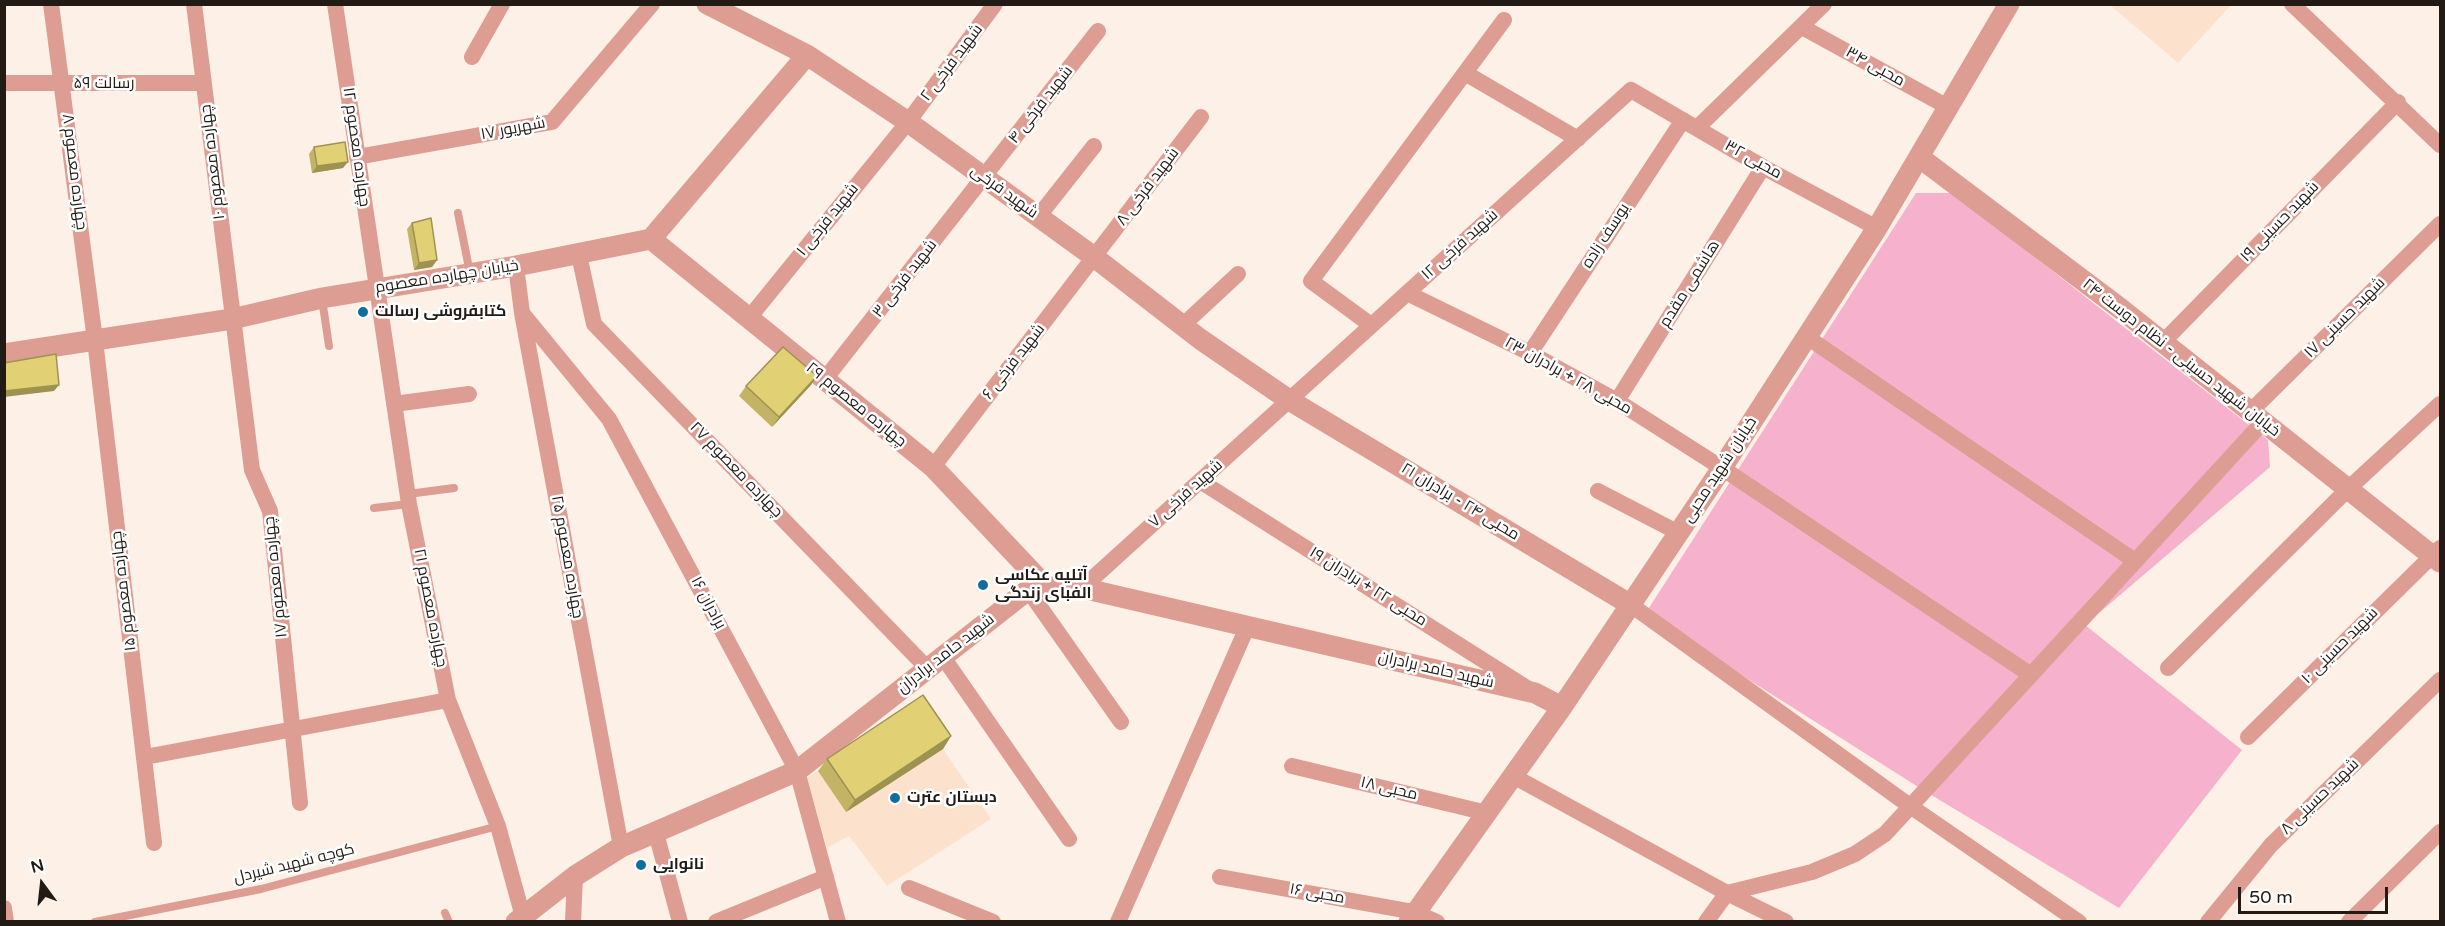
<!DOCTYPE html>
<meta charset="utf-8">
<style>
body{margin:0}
#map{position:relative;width:2445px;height:926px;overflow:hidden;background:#fdf1e7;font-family:"Varela Round",sans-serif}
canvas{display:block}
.frame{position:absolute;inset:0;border:6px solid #221b15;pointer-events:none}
.north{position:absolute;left:12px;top:854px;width:60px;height:60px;-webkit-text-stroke:4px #fff;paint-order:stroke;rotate:345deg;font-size:16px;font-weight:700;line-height:24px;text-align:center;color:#221b15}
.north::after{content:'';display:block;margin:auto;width:21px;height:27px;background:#221b15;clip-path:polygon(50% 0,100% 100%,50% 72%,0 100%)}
.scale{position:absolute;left:2238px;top:887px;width:150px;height:27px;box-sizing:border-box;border:3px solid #221b15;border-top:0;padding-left:8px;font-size:18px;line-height:21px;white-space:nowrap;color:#221b15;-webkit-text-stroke:4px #fff;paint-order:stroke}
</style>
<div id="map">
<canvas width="2445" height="926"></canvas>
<div class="frame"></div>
<div class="north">N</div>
<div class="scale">50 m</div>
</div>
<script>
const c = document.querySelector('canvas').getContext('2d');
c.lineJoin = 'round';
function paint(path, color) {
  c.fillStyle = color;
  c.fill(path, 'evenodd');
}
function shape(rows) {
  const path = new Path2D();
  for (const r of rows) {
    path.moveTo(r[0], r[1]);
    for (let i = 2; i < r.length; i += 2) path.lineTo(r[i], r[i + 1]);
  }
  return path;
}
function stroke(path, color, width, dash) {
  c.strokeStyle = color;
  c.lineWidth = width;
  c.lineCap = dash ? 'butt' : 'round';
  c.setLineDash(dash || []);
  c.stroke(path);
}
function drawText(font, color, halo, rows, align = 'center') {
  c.font = font + ' "Varela Round",Cairo,sans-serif';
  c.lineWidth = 5;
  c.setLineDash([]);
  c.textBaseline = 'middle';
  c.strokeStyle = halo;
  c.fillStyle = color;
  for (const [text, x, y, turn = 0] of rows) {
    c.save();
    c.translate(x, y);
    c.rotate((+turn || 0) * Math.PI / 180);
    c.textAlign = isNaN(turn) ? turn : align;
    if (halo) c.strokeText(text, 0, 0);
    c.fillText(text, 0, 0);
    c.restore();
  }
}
paint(shape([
 [2110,5,2231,5,2178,63],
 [914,707,991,819,887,886,849,836,827,848,807,778]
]), '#fce2cc');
paint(shape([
 [1916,193,1953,193,2268,440,2270,467,2085,625,2242,750,2119,908,1923,790,1645,614]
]), '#f6b1cd');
stroke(shape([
 [458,213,470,273],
 [322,299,329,346],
 [408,494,454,488],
 [374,508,409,504],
 [445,913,449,922],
 [95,922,261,889,498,826]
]), '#dd9d93', 8);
stroke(shape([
 [51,4,95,340,154,843],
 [194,4,252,470,270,511,300,803],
 [335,4,409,504,448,700,498,826,523,917],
 [2292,4,2440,145],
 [1802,27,1948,107],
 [472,57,502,4],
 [1465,73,1578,139],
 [4,83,203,83],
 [1697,128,1824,4],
 [357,157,552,122,652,4],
 [1038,217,1094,146],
 [579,255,594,324,927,668],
 [516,266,522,313,621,847],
 [1407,293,1530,353,1617,401,1722,468,2031,675],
 [522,313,609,419,797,771,838,922],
 [749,318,908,122,995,4],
 [1183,325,1238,274],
 [1371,325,1311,281,1504,20],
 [1807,337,2135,561],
 [2163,342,2398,102],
 [1530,353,1683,120],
 [825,379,1098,31],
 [1617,401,1763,167],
 [394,404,469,394],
 [2250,412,2440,224],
 [933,467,1201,117],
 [1200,481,1527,688],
 [1598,491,1679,533],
 [1082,588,1631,90,1763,167,1877,228],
 [1028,590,1121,722],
 [1631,605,1910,806,2079,922],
 [943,657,1069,839],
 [2168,668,2348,489,2440,404],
 [2248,737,2440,548],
 [145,757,448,700],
 [1292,766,1487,813],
 [1513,776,1727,893,1786,922],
 [656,833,680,922],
 [1220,877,1414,912,1437,922],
 [909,888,993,922],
 [4,908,6,922],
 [573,922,575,876],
 [716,922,826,877],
 [1118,922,1248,625],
 [1706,922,1727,893,1812,872,1855,854,1885,834,2263,422],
 [2208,922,2271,845,2440,680],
 [2349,922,2440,832]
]), '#dd9d93', 16);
stroke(shape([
 [707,4,807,55,908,122,1094,257,1200,339,1289,400,1631,605],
 [1919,157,2121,309,2440,562],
 [651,239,933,467,1046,587],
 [4,354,232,319,322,298,516,266,651,239,807,55],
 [516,922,575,876,621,847,797,771,1028,590,1046,587,1082,588,1535,693,1562,707],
 [1409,922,1562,707,1722,468,1877,228,2009,4]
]), '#dd9d93', 21);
paint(shape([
 [314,147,343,168,312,173,309,154],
 [412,223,437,260,432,267,414,270,407,229],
 [811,385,772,427,739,396,746,386],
 [951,736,943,749,846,812,818,771,827,759]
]), '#c2b365');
paint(shape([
 [348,162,343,168,312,173,317,166],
 [437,260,432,267,414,270,419,263],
 [817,376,811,385,772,427,779,417],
 [59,385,54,391,4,397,4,391],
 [951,736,943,749,846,812,855,800]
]), '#9e9252');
const building = shape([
 [345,142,348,162,317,166,314,147,345,142],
 [431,218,437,260,419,263,412,223,431,218],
 [783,347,817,376,779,417,746,386,783,347],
 [56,354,59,385,4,391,4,363,56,354],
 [923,695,951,736,855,800,827,759,923,695]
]);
paint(building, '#e2d075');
stroke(building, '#9e9252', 1.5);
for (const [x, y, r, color] of [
 [363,312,6,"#0f6e9c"],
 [983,585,6,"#0f6e9c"],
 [895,798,6,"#0f6e9c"],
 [641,865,6,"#0f6e9c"]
]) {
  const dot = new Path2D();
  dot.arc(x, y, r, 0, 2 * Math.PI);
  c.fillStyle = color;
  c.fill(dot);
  stroke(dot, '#fff', 2);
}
drawText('16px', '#221b15', '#fff', [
 ["شهید فرخی ۲",952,63,-53],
 ["محبی ۳۴",1875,67,29],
 ["رسالت ۵۹",104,84],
 ["شهید فرخی ۴",1041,105,-52],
 ["۱۷ شهریور",513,129,-11],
 ["چهارده معصوم ۱۲",356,147,82],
 ["محبی ۳۲",1753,160,29],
 ["چهارده معصوم ۱۰",213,162,-97],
 ["چهارده معصوم ۸",74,172,83],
 ["شهید فرخی ۸",1148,187,-53],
 ["شهید فرخی",1004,192,36],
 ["شهید فرخی ۱",828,220,-51],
 ["شهید حسینی ۱۹",2280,222,-46],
 ["یوسف زاده",1606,236,-57],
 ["شهید فرخی ۱۲",1460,245,-42],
 ["خیابان چهارده معصوم",447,277,-9],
 ["شهید فرخی ۳",905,279,-52],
 ["هاشمی مقدم",1690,284,-58],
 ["شهید حسینی ۱۷",2345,318,-45],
 ["خیابان شهید حسینی - نظام دوست ۲۴",2181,358,38],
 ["شهید فرخی ۶",1014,362,-52],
 ["محبی ۲۸ + برادران ۲۳",1568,376,29],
 ["چهارده معصوم ۲۹",856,405,39],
 ["چهارده معصوم ۲۷",736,470,46],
 ["خیابان شهید محبی",1720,470,-57],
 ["شهید فرخی ۷",1186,494,-42],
 ["محبی ۲۴ - برادران ۲۱",1460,502,31],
 ["چهارده معصوم ۲۵",567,557,80],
 ["چهارده معصوم ۱۷",276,577,-96],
 ["محبی ۲۲ + برادران ۱۹",1368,587,32],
 ["چهارده معصوم ۱۵",124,591,-97],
 ["برادران ۱۶",708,603,62],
 ["چهارده معصوم ۲۱",430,608,79],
 ["شهید حسینی ۱۰",2340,646,-45],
 ["شهید حامد برادران",946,654,-38],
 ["شهید حامد برادران",1436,670,13],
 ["محبی ۱۸",1389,789,13],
 ["شهید حسینی ۸",2320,797,-44],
 ["کوچه شهید شیردل",294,864,-14],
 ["محبی ۱۶",1317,894,10]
]);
drawText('bold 16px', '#221b15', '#fff', [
 ["کتابفروشی رسالت",375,312],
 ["آتلیه عکاسی",995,576],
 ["الفبای زندگی",995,594],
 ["دبستان عترت",907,798],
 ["نانوایی",653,865]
], 'left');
</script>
